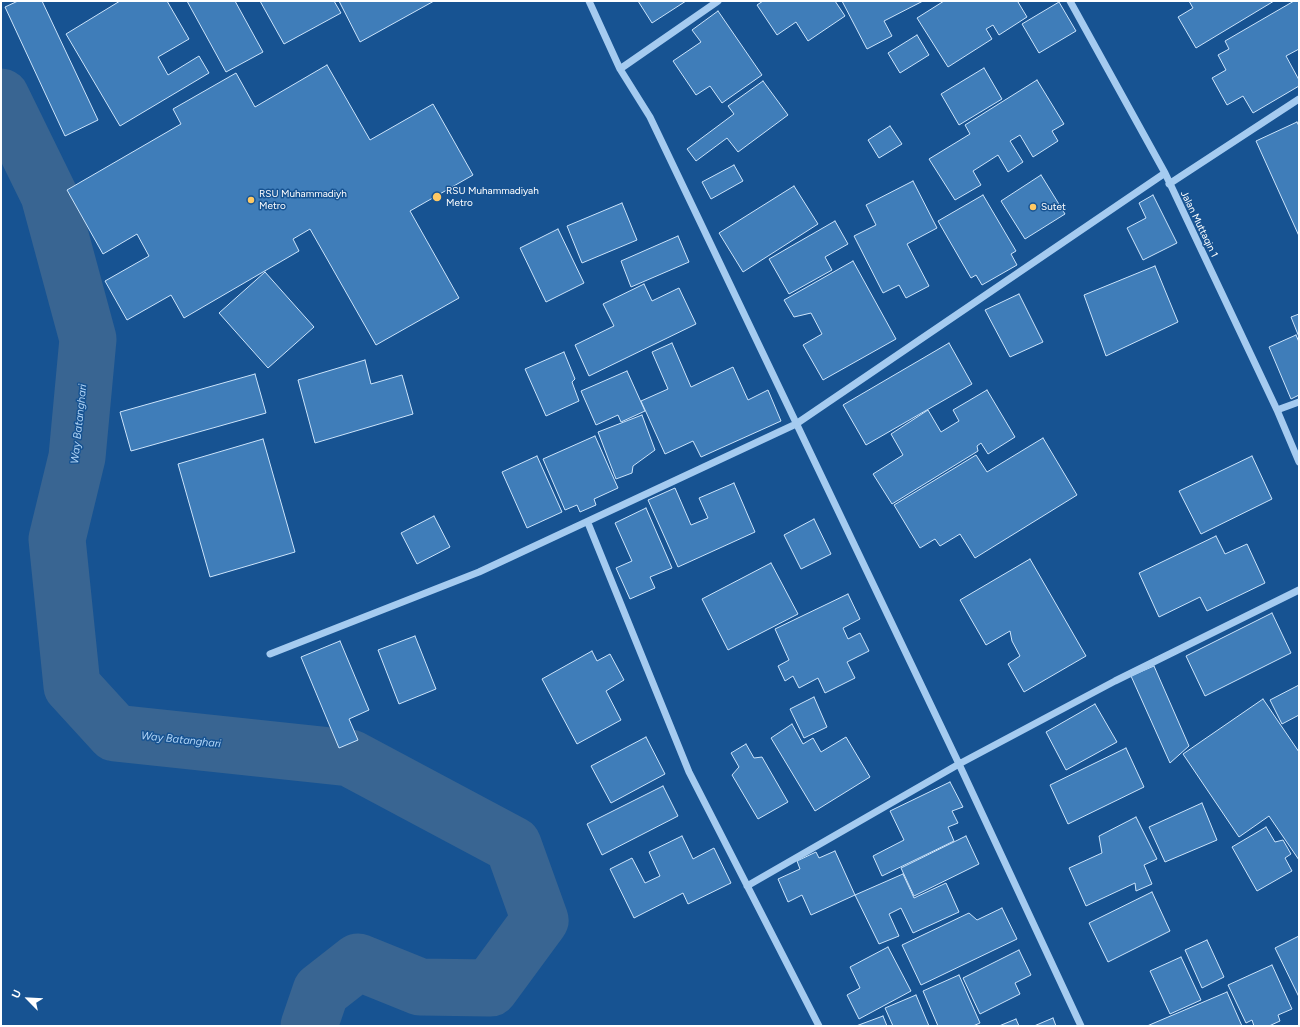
<!DOCTYPE html>
<style>
body{margin:0}
#map{position:relative;width:1300px;height:1027px;overflow:hidden;background:#175392;font-family:Figtree,sans-serif}
canvas{display:block}
.frame{position:absolute;inset:0;border:2px solid #fff;pointer-events:none}
.north{position:absolute;left:8px;top:979px;width:40px;height:40px;-webkit-text-stroke:3px #175392;paint-order:stroke;rotate:294deg;font-size:11px;font-weight:700;line-height:16px;text-align:center;color:#fff}
.north::after{content:'';display:block;margin:auto;width:14px;height:18px;background:#fff;clip-path:polygon(50% 0,100% 100%,50% 72%,0 100%)}
</style>
<div id="map">
<canvas width="1300" height="1027"></canvas>
<div class="frame"></div>
<div class="north">U</div>
</div>
<script>
const c = document.querySelector('canvas').getContext('2d');
c.lineJoin = 'round';
function shape(rows) {
  const path = new Path2D();
  for (const r of rows) {
    path.moveTo(r[0], r[1]);
    for (let i = 2; i < r.length; i += 2) path.lineTo(r[i], r[i + 1]);
  }
  return path;
}
function stroke(path, color, width, dash) {
  c.strokeStyle = color;
  c.lineWidth = width;
  c.lineCap = dash ? 'butt' : 'round';
  c.setLineDash(dash || []);
  c.stroke(path);
}
function paint(path, color) {
  c.fillStyle = color;
  c.fill(path, 'evenodd');
}
function drawText(font, color, halo, rows, align = 'center') {
  c.font = font + ' Figtree,sans-serif';
  c.lineWidth = 3;
  c.setLineDash([]);
  c.textBaseline = 'middle';
  c.strokeStyle = halo;
  c.fillStyle = color;
  for (const [text, x, y, turn = 0] of rows) {
    c.save();
    c.translate(x, y);
    c.rotate((+turn || 0) * Math.PI / 180);
    c.textAlign = isNaN(turn) ? turn : align;
    if (halo) c.strokeText(text, 0, 0);
    c.fillText(text, 0, 0);
    c.restore();
  }
}
stroke(shape([
 [1,97,49,195,88,339,77,457,57,539,72,686,115,733,350,758,513,845,540,920,490,988,420,987,358,962,321,991,309,1026]
]), '#396592', 57);
const building = shape([
 [18,1,42,1,98,120,65,136,5,7,18,1],
 [120,1,167,1,189,39,158,57,168,75,199,56,209,73,120,126,66,34,120,1],
 [187,1,235,1,263,52,226,72,187,1],
 [260,1,334,1,341,13,284,44,260,1],
 [339,1,434,1,360,42,339,1],
 [638,1,686,1,652,23,638,1],
 [763,1,835,1,845,16,808,41,796,22,777,35,757,5,763,1],
 [842,1,923,1,884,21,892,36,867,49,842,1],
 [944,1,1020,1,1018,2,1027,17,999,35,993,25,986,29,992,39,948,67,917,18,944,1],
 [1189,1,1274,1,1196,48,1178,17,1193,8,1189,1],
 [1294,1,1299,1,1299,49,1286,56,1299,80,1299,86,1253,113,1243,96,1227,105,1212,78,1226,70,1218,55,1229,49,1225,41,1294,1],
 [1059,2,1076,31,1039,53,1022,24,1059,2],
 [718,11,762,75,722,103,710,86,696,95,673,61,701,42,692,30,718,11],
 [917,35,929,55,900,73,888,53,917,35],
 [327,65,370,140,433,104,473,175,410,211,459,298,376,345,310,229,293,239,299,251,184,318,171,295,127,320,105,281,149,256,137,234,103,254,67,190,181,124,173,109,236,73,255,107,327,65],
 [984,68,1002,99,959,125,941,94,984,68],
 [1037,80,1064,124,1052,131,1058,141,1033,157,1020,135,1010,141,1023,162,1008,172,998,155,973,171,981,185,955,200,929,159,970,134,965,125,1037,80],
 [763,81,788,115,738,152,727,138,696,161,687,149,734,114,728,106,763,81],
 [1297,122,1299,126,1299,236,1256,141,1297,122],
 [890,126,902,144,879,158,868,140,890,126],
 [734,165,743,181,711,199,702,182,734,165],
 [1041,175,1065,214,1025,239,1001,201,1041,175],
 [913,181,937,228,907,244,929,286,906,298,899,285,883,293,854,236,876,225,866,205,913,181],
 [794,186,818,224,743,272,719,233,794,186],
 [983,195,1016,251,1011,254,1017,265,982,285,976,275,971,278,938,221,983,195],
 [1153,195,1177,243,1143,260,1127,228,1146,218,1139,203,1153,195],
 [622,203,637,240,582,263,567,226,622,203],
 [835,221,848,244,825,257,832,270,789,294,769,259,835,221],
 [558,229,584,283,546,302,520,248,558,229],
 [678,236,689,262,631,287,621,261,678,236],
 [853,261,896,339,823,380,803,345,822,334,811,313,794,317,784,300,853,261],
 [1155,266,1178,322,1106,356,1084,295,1155,266],
 [265,272,314,327,268,368,219,313,265,272],
 [644,284,652,301,679,288,696,324,589,376,575,345,614,326,603,304,644,284],
 [1019,294,1043,342,1010,357,985,310,1019,294],
 [1299,314,1299,337,1291,317,1299,314],
 [1296,335,1299,342,1299,395,1291,399,1269,347,1296,335],
 [672,343,691,387,733,367,748,400,768,390,781,421,701,457,693,441,665,454,641,401,668,389,652,352,672,343],
 [949,343,972,384,866,445,843,405,949,343],
 [564,352,575,379,572,382,579,401,546,416,525,369,564,352],
 [365,360,371,384,402,375,413,414,315,443,298,380,365,360],
 [627,371,645,411,621,422,618,415,596,425,581,391,627,371],
 [255,374,266,413,131,451,120,412,255,374],
 [987,390,1015,437,988,454,981,443,977,446,978,451,892,504,873,474,903,455,891,434,928,410,941,432,959,421,953,410,987,390],
 [642,415,655,450,633,466,632,473,616,479,598,432,642,415],
 [595,436,618,488,594,499,596,505,580,512,577,505,565,510,543,459,595,436],
 [1043,438,1077,495,975,558,960,534,940,546,935,539,920,548,894,505,976,455,987,472,1043,438],
 [263,439,295,552,210,577,178,464,263,439],
 [537,456,562,512,527,528,502,472,537,456],
 [1252,456,1272,499,1201,534,1179,491,1252,456],
 [734,483,755,532,678,567,648,500,675,488,691,525,708,518,699,498,734,483],
 [646,508,672,568,650,577,655,588,630,599,616,568,632,561,615,523,646,508],
 [434,516,450,547,417,564,401,533,434,516],
 [814,519,831,554,801,569,784,535,814,519],
 [1216,536,1225,554,1247,544,1265,583,1207,611,1200,597,1159,617,1139,573,1216,536],
 [1030,559,1086,656,1024,692,1008,664,1020,656,1012,641,1010,631,986,645,960,600,1030,559],
 [771,563,798,614,728,650,702,599,771,563],
 [848,594,860,619,843,628,848,639,860,633,869,651,847,662,855,678,825,693,818,678,799,688,793,676,785,681,778,666,789,660,775,629,848,594],
 [1272,613,1291,653,1205,696,1186,656,1272,613],
 [415,636,436,689,399,704,378,650,415,636],
 [340,641,369,710,349,719,358,740,339,748,301,657,340,641],
 [592,651,597,661,610,654,624,680,606,691,621,720,577,744,542,679,592,651],
 [1154,666,1189,746,1170,763,1131,676,1154,666],
 [1299,685,1299,715,1282,724,1270,700,1299,685],
 [814,697,827,727,804,738,790,709,814,697],
 [1263,699,1299,752,1299,860,1269,816,1239,837,1183,754,1263,699],
 [1095,704,1117,742,1066,770,1046,732,1095,704],
 [792,724,803,744,813,738,821,752,846,737,870,777,815,811,771,738,792,724],
 [646,737,665,774,611,803,591,766,646,737],
 [746,744,754,758,762,757,788,802,758,819,732,775,739,767,731,753,746,744],
 [1126,748,1144,787,1068,824,1050,785,1126,748],
 [950,782,963,807,952,811,958,823,948,827,954,841,882,876,873,856,904,840,890,811,950,782],
 [663,786,678,816,602,855,587,824,663,786],
 [1202,803,1217,840,1165,862,1149,827,1202,803],
 [1136,817,1157,859,1144,865,1152,884,1136,891,1135,883,1086,906,1069,868,1102,853,1099,836,1136,817],
 [1266,827,1275,842,1283,840,1291,854,1285,858,1292,871,1257,891,1232,847,1266,827],
 [682,836,693,859,714,848,731,883,688,904,683,893,634,918,610,869,632,858,645,883,660,876,649,852,682,836],
 [966,836,979,864,914,896,901,868,966,836],
 [835,851,855,895,811,915,802,895,788,902,778,879,800,869,797,861,816,852,819,858,835,851],
 [903,874,914,898,946,883,959,912,913,933,901,908,889,914,899,936,879,944,855,895,903,874],
 [1152,892,1170,931,1108,962,1089,923,1152,892],
 [1002,908,1017,939,921,985,902,945,969,913,977,920,1002,908],
 [1299,936,1299,997,1275,948,1299,936],
 [1207,940,1224,977,1202,988,1185,950,1207,940],
 [888,947,911,991,859,1019,847,995,860,988,850,967,888,947],
 [1019,950,1031,975,1015,983,1020,994,980,1014,963,978,1019,950],
 [1181,957,1201,1000,1170,1014,1150,971,1181,957],
 [1272,965,1292,1009,1278,1015,1280,1021,1269,1026,1254,1026,1252,1020,1246,1023,1228,985,1272,965],
 [959,975,980,1023,973,1026,938,1026,923,991,959,975],
 [1227,992,1242,1026,1147,1026,1227,992],
 [916,995,929,1026,893,1026,885,1008,916,995],
 [883,1016,887,1026,856,1026,883,1016],
 [1053,1018,1056,1026,1034,1026,1053,1018],
 [1016,1019,1019,1026,999,1026,1016,1019]
]);
paint(building, '#3f7db9');
stroke(building, '#cce4fb', 1);
stroke(shape([
 [589,1,620,69,650,117,959,764,1081,1026],
 [1070,1,1165,173,1277,410,1299,462],
 [620,69,718,1],
 [1169,184,1299,99],
 [1277,410,1299,402],
 [588,523,689,772,819,1026],
 [270,654,479,572,796,424,1165,173],
 [747,886,959,764,1115,681,1299,590]
]), '#a5cbf0', 7);
for (const [x, y, r, color] of [
 [437,197,5,"#ffc964"],
 [251,200,4,"#ffc964"],
 [1033,207,4,"#ffc964"]
]) {
  const dot = new Path2D();
  dot.arc(x, y, r, 0, 2 * Math.PI);
  c.fillStyle = color;
  c.fill(dot);
  stroke(dot, '#175392', 1.5);
}
drawText('10px', '#fff', '#175392', [
 ["RSU Muhammadiyah",446,191],
 ["Metro",446,203],
 ["RSU Muhammadiyh",259,194],
 ["Metro",259,206],
 ["Sutet",1041,207]
], 'left');
drawText('10px', '#fff', '#175392', [
 ["Jalan Muttaqin 1",1199,224,64]
]);
drawText('italic 11px', '#b1d5f7', '#175392', [
 ["Way Batanghari",79,424,-84],
 ["Way Batanghari",181,740,6]
]);
</script>
